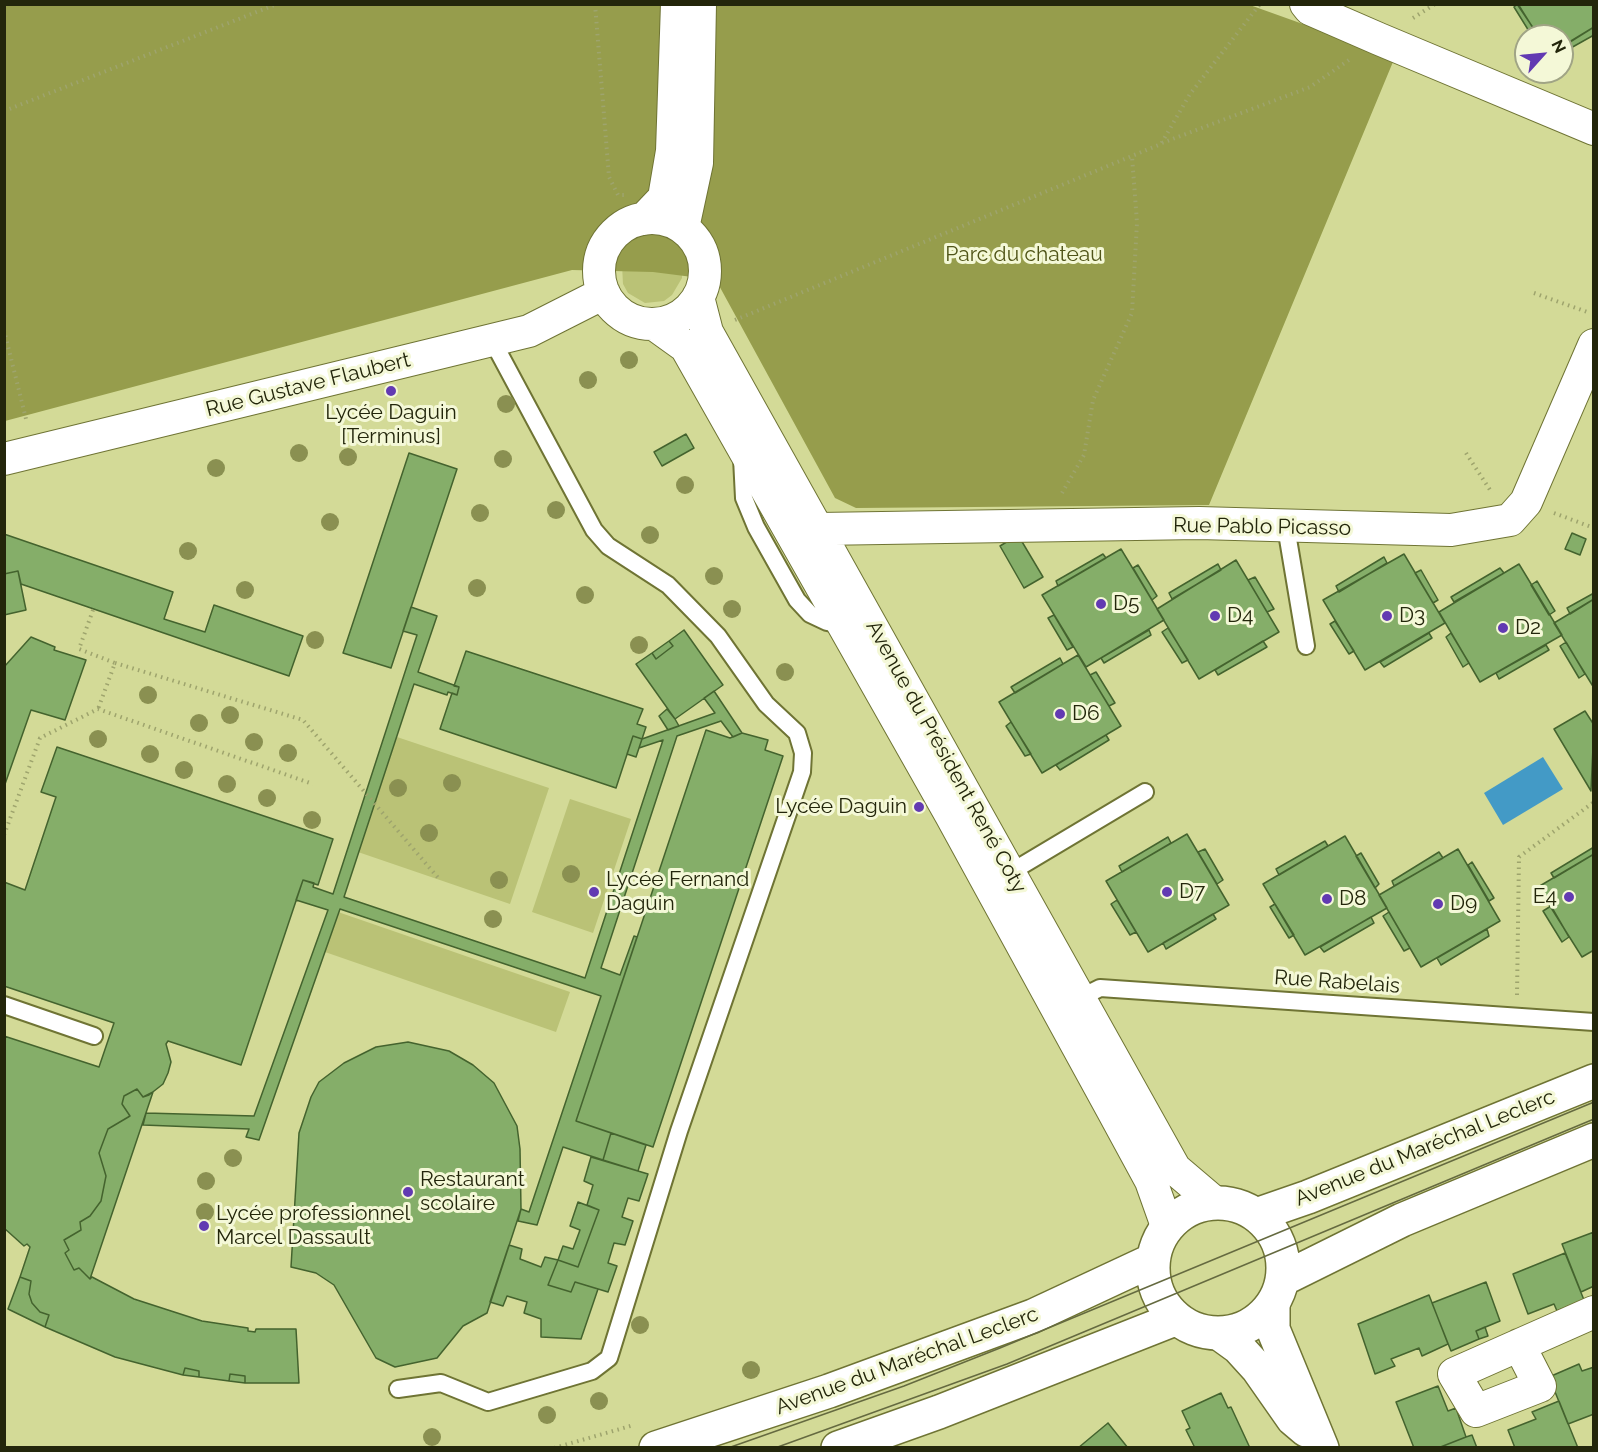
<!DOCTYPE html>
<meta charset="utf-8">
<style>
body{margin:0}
#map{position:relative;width:1598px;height:1452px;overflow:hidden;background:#d3da97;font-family:Raleway,sans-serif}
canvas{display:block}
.frame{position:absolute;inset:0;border:6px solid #23260b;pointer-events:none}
.north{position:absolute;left:1514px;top:24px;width:60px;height:60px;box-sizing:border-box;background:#f4f8d7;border:2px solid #a0a485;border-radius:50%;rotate:63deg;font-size:16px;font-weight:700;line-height:24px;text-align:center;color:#23260b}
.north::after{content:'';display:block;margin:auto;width:21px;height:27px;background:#623ab2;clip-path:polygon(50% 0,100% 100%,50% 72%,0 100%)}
</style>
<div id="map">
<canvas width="1598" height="1452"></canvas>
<div class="frame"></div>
<div class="north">N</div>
</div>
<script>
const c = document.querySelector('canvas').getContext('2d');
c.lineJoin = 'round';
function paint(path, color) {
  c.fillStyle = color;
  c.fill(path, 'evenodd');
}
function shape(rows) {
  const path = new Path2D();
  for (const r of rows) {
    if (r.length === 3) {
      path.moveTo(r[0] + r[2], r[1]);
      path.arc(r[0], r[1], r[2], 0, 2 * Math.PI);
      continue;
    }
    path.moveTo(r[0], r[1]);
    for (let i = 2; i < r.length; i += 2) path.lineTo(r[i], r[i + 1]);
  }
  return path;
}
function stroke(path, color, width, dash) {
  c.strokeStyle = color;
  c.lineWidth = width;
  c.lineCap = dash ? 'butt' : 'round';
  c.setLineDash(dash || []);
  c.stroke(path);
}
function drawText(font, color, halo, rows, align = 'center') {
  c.font = font + ' Raleway,sans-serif';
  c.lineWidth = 6;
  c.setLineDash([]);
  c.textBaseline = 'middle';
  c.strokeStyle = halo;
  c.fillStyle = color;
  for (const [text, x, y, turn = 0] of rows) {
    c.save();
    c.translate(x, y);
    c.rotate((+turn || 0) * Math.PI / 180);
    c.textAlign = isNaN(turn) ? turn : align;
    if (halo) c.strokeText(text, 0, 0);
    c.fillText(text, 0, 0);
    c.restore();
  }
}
paint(shape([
 [622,265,682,268,682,278,672,295,664,301,645,303,628,293,623,284],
 [397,737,549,788,510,904,358,852],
 [570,799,631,819,593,933,532,912],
 [338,912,570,992,556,1032,325,952]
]), '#bac276');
paint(shape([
 [1247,4,1395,57,1209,505,856,508,835,498,716,280,653,272,572,270,5,421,5,5]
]), '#969d4c');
paint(shape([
 [1543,757,1563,789,1503,825,1484,793]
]), '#439ac6');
const building = shape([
 [1517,4,1538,35,1537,36,1532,36,1514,7,1517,4],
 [1518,4,1594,4,1594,27,1562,47,1562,36,1538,36,1518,4],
 [1594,27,1594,35,1569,49,1566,44,1594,27],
 [686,434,694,448,662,466,654,452,686,434],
 [409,453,457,469,391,668,343,653,409,453],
 [1572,533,1586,539,1580,555,1565,549,1572,533],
 [4,534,173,592,164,619,205,632,214,605,303,636,289,676,21,584,18,571,4,574,4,534],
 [1018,535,1043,577,1024,588,1000,546,1018,535],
 [1121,549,1164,620,1086,667,1042,595,1121,549],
 [1103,554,1106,558,1058,586,1056,581,1103,554],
 [1404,554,1445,623,1365,670,1323,600,1404,554],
 [1384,557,1387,563,1339,592,1336,586,1384,557],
 [1236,560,1279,632,1199,679,1157,609,1236,560],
 [1218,564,1221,570,1172,599,1169,593,1218,564],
 [1519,564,1562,635,1480,682,1439,612,1519,564],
 [1138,565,1157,596,1152,600,1133,568,1138,565],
 [1500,568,1504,573,1454,602,1451,597,1500,568],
 [1421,570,1438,600,1433,603,1415,573,1421,570],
 [18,571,26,610,4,615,4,574,18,571],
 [1255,577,1274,609,1267,612,1248,580,1255,577],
 [1537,581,1555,611,1549,615,1531,585,1537,581],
 [1594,593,1594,599,1570,614,1567,608,1594,593],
 [1594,599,1594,688,1554,623,1594,599],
 [411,607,437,616,418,672,459,687,457,695,448,692,447,695,414,684,344,897,585,978,663,740,639,748,642,739,715,713,704,698,714,691,742,733,733,737,721,721,677,736,601,968,620,975,634,936,637,937,576,1121,611,1133,603,1160,563,1147,537,1225,518,1221,521,1209,529,1212,601,996,340,909,259,1140,246,1137,249,1129,143,1125,146,1113,254,1116,328,910,296,900,303,880,314,883,313,887,333,894,417,635,403,631,411,607],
 [1054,615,1073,647,1067,650,1048,618,1054,615],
 [1335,621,1354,651,1349,654,1330,624,1335,621],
 [1168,628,1188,660,1182,663,1162,632,1168,628],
 [684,630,723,685,675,719,636,664,652,653,656,659,673,646,669,641,684,630],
 [1149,630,1151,635,1104,663,1101,658,1149,630],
 [1429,633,1432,638,1384,667,1380,662,1429,633],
 [1451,633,1469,663,1463,667,1446,637,1451,633],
 [31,637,55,647,54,650,86,660,65,720,31,710,4,787,4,667,31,637],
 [669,641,673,646,656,659,652,653,669,641],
 [1263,641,1267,647,1218,675,1215,670,1263,641],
 [1566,642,1585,674,1579,678,1560,646,1566,642],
 [1546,645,1549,650,1499,679,1496,673,1546,645],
 [466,651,643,709,637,724,646,727,642,739,633,736,616,788,440,729,452,693,457,695,459,687,454,686,466,651],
 [1078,655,1121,726,1042,773,999,702,1078,655],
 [1060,658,1063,664,1015,693,1011,687,1060,658],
 [1096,672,1115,703,1109,706,1090,675,1096,672],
 [667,709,675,719,679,726,668,730,659,716,667,709],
 [1585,711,1594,725,1591,791,1554,729,1585,711],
 [1011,722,1031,754,1025,756,1006,726,1011,722],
 [706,730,730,738,742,733,768,740,765,750,783,756,653,1147,576,1121,706,730],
 [1106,735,1109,740,1060,770,1056,765,1106,735],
 [633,736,642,739,636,757,627,754,633,736],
 [57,747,333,839,318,885,303,880,241,1065,168,1041,166,1044,171,1062,168,1073,163,1084,149,1095,143,1097,137,1089,124,1096,122,1104,130,1116,108,1129,99,1153,106,1176,101,1201,90,1216,80,1222,81,1230,64,1240,69,1250,65,1253,74,1270,79,1268,90,1279,92,1277,134,1299,202,1321,248,1328,248,1331,255,1332,256,1329,296,1329,299,1383,245,1383,245,1376,230,1374,229,1381,199,1377,199,1371,185,1368,183,1375,115,1357,45,1327,49,1315,40,1312,32,1303,29,1294,31,1281,20,1277,30,1247,27,1244,24,1246,4,1228,4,1036,99,1067,114,1023,4,986,4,882,25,890,56,797,41,792,57,747],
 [1187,834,1229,905,1148,952,1106,881,1187,834],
 [1345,836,1387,908,1305,955,1263,884,1345,836],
 [1168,837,1171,843,1122,872,1119,866,1168,837],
 [1325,841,1328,846,1279,875,1276,869,1325,841],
 [1594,847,1594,854,1554,878,1551,873,1594,847],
 [1205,849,1223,880,1217,884,1198,852,1205,849],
 [1458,849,1500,921,1421,967,1379,895,1458,849],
 [1439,852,1443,858,1394,886,1392,881,1439,852],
 [1361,853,1379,884,1375,888,1356,856,1361,853],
 [1594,854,1594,950,1582,957,1538,887,1594,854],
 [1472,862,1494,898,1489,901,1468,865,1472,862],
 [1117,900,1136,932,1130,935,1111,904,1117,900],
 [1275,904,1294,935,1289,938,1270,907,1275,904],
 [1551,906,1569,937,1562,942,1543,911,1551,906],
 [1389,912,1410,948,1404,951,1383,916,1389,912],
 [1213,914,1216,919,1166,949,1163,943,1213,914],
 [1371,917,1374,923,1324,952,1320,947,1371,917],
 [1487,929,1489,936,1441,965,1437,958,1487,929],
 [408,1042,449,1051,473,1065,494,1083,517,1126,520,1149,521,1209,487,1313,463,1326,437,1358,395,1367,376,1358,334,1285,316,1273,291,1267,299,1133,311,1097,319,1082,344,1063,376,1047,408,1042],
 [137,1089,143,1097,153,1092,90,1279,79,1268,74,1270,65,1253,69,1250,64,1240,81,1230,80,1222,90,1216,101,1201,106,1176,99,1153,108,1129,130,1116,122,1104,124,1096,137,1089],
 [611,1133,646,1145,638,1171,603,1160,611,1133],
 [591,1157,648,1174,639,1201,628,1198,622,1217,633,1221,625,1245,614,1243,608,1263,617,1266,608,1292,575,1282,571,1292,548,1285,558,1260,578,1267,599,1210,587,1205,593,1185,584,1181,591,1157],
 [578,1202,599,1210,578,1267,558,1260,563,1246,573,1249,580,1230,570,1226,578,1202],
 [1594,1232,1594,1286,1581,1292,1562,1244,1594,1232],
 [509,1245,522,1249,520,1259,541,1267,545,1257,558,1260,548,1285,571,1292,575,1282,598,1289,581,1339,541,1337,541,1319,524,1313,527,1302,507,1296,503,1306,490,1302,509,1245],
 [1565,1253,1584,1300,1557,1311,1554,1304,1528,1314,1513,1274,1565,1253],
 [20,1277,31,1281,29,1294,32,1303,40,1312,49,1315,45,1327,8,1309,20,1277],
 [1486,1282,1500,1321,1476,1331,1479,1339,1451,1351,1432,1303,1486,1282],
 [1429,1295,1448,1344,1422,1356,1419,1348,1391,1359,1395,1366,1375,1374,1358,1324,1429,1295],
 [1485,1327,1488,1336,1479,1339,1476,1331,1485,1327],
 [1579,1364,1582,1371,1594,1367,1594,1414,1568,1424,1549,1377,1579,1364],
 [185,1368,199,1371,199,1377,183,1375,185,1368],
 [230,1374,245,1376,245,1383,229,1381,230,1374],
 [1438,1386,1448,1411,1456,1408,1466,1437,1438,1448,1414,1448,1396,1402,1438,1386],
 [1221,1393,1228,1408,1231,1407,1250,1448,1195,1448,1186,1430,1190,1428,1182,1411,1221,1393],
 [1559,1401,1578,1448,1515,1448,1508,1430,1536,1419,1532,1412,1559,1401],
 [1108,1423,1128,1448,1078,1448,1108,1423],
 [1472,1435,1477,1448,1438,1448,1466,1437,1472,1435]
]);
paint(building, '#85ae69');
stroke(building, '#44632e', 1.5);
const service = shape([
 [742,458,744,498,756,527,797,600,810,614,827,622,842,625],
 [1286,527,1306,646],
 [1011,872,1145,792],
 [1080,998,1100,988,1594,1022],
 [4,1005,94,1036],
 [398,1389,441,1383,488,1402,592,1371,609,1358,679,1131,802,772,803,753,797,733,766,704,718,636,668,585,608,546,594,530,492,340]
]);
const minor = shape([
 [1306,4,1310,9,1379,39,1594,129],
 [652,271,53],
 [644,219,664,198,672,151,677,4],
 [683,228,697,163,700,4],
 [698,297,707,332,1175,1169,1215,1203],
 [654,324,686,347,951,815,1112,1109,1151,1181,1167,1226],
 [4,459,529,331,604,293],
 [819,529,1199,523,1451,530,1510,520,1526,502,1594,345],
 [1519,1345,1540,1386,1476,1411,1454,1374,1594,1312]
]);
const tertiary = shape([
 [1273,1304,1273,1329,1322,1448],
 [1220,1334,1238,1347,1258,1369,1293,1419,1306,1430]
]);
const secondary = shape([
 [1218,1268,65],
 [1256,1215,1308,1197,1594,1081],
 [1283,1279,1402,1220,1594,1140],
 [656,1448,829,1391,1033,1316,1153,1260],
 [838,1448,939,1412,1175,1319]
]);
stroke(service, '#6f7434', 20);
stroke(minor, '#6f7434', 34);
stroke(tertiary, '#6f7434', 36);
stroke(secondary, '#6f7434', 36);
stroke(shape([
 [595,4,609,177,618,195,625,195],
 [1413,18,1435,4],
 [4,111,277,4],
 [1162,143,1310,87,1349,60],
 [1534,293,1590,313],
 [735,320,1161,144,1190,94,1260,4],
 [4,330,27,423],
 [1466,453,1492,493],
 [1062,493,1084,455,1093,400,1132,313,1137,223,1132,156],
 [1554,513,1594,528],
 [93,610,79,649,115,663,98,709],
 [115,663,303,720,440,880],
 [4,835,40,738,98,709,313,784],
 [1517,995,1519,857,1594,802],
 [554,1448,634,1425]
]), '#9ea46d', 4, [1.5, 4.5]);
stroke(service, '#fff', 16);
stroke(minor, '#fff', 32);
stroke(tertiary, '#fff', 33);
stroke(secondary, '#fff', 33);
stroke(shape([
 [728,1448,904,1386,1000,1348,1594,1102],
 [775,1448,1007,1364,1594,1119]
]), '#656a40', 1.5);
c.fillStyle = '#8a9051';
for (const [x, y] of [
 [629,360],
 [588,380],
 [506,404],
 [299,453],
 [348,457],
 [503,459],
 [216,468],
 [685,485],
 [556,510],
 [480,513],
 [330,522],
 [650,535],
 [188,551],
 [714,576],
 [477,588],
 [245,590],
 [585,595],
 [732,609],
 [315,640],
 [639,645],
 [785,672],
 [148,695],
 [230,715],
 [199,723],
 [98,739],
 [254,742],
 [288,753],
 [150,754],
 [184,770],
 [452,783],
 [227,784],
 [398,788],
 [267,798],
 [312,820],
 [429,833],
 [571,874],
 [499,880],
 [493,919],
 [233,1158],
 [206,1181],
 [205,1212],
 [640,1325],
 [751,1370],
 [599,1401],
 [547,1415],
 [432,1437]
]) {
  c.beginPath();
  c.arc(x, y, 9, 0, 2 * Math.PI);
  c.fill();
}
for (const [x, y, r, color] of [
 [391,391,6,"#623ab2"],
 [1101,604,6,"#623ab2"],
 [1215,616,6,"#623ab2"],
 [1387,616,6,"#623ab2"],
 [1503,628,6,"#623ab2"],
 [1060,714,6,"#623ab2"],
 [919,807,6,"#623ab2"],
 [594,892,6,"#623ab2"],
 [1167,892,6,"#623ab2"],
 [1569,897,6,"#623ab2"],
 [1327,899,6,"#623ab2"],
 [1438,904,6,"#623ab2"],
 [408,1192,6,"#623ab2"],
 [204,1226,6,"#623ab2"]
]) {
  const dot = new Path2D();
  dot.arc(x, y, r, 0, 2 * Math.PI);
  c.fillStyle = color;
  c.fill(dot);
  stroke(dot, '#f4f8d7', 2);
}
drawText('21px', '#4f5418', '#f4f8d7', [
 ["Parc du chateau",1024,255]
]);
drawText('21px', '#23260b', '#f4f8d7', [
 ["Rue Gustave Flaubert",308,385,-14],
 ["Rue Pablo Picasso",1262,527,1],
 ["Avenue du Président René Coty",946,757,61],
 ["Rue Rabelais",1337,982,4],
 ["Avenue du Maréchal Leclerc",1425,1148,-22],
 ["Avenue du Maréchal Leclerc",907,1361,-20]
]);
drawText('21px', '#23260b', '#f4f8d7', [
 ["Lycée Daguin",391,413,"center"],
 ["[Terminus]",391,437,"center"],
 ["D5",1113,604],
 ["D4",1227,616],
 ["D3",1399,616],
 ["D2",1515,628],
 ["D6",1072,714],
 ["Lycée Daguin",907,807,"right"],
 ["Lycée Fernand",606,880],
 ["Daguin",606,904],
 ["D7",1179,892],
 ["E4",1557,897,"right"],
 ["D8",1339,899],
 ["D9",1450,904],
 ["Restaurant",420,1180],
 ["scolaire",420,1204],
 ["Lycée professionnel",216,1214],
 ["Marcel Dassault",216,1238]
], 'left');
</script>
